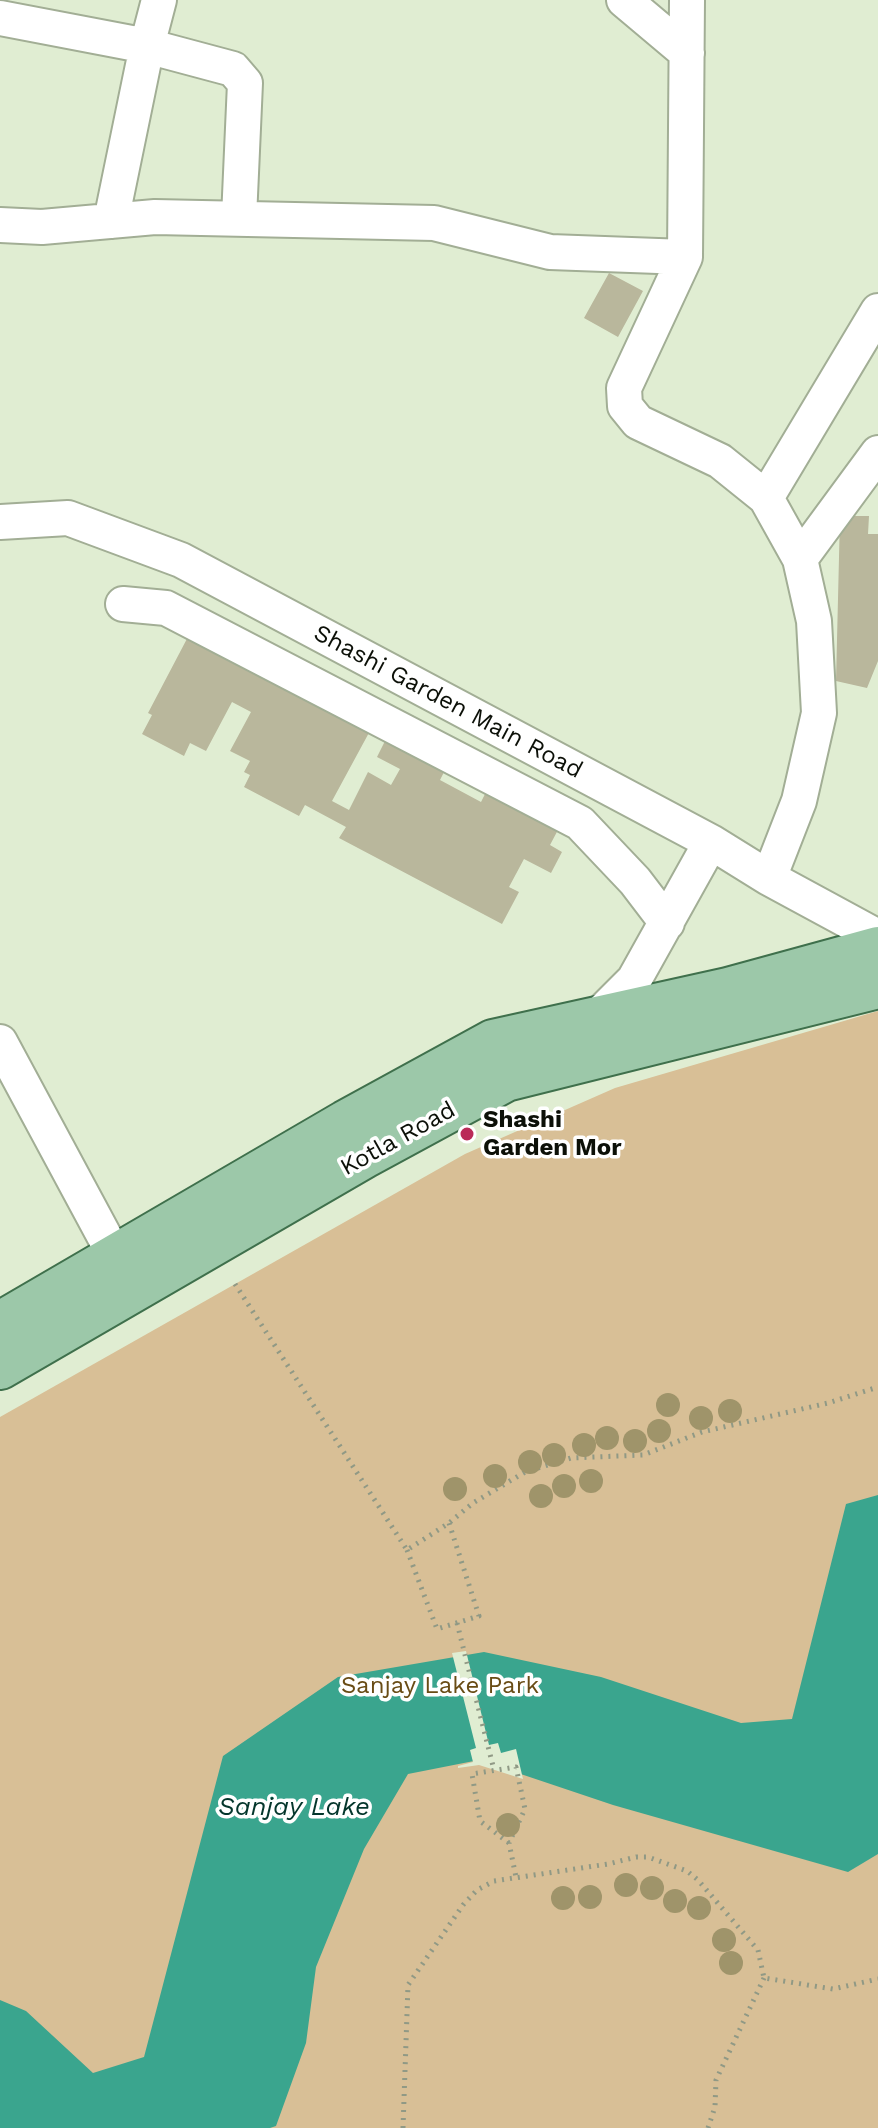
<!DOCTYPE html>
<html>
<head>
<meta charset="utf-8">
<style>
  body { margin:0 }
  canvas { display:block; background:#e0edd2 }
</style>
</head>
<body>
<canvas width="878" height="2128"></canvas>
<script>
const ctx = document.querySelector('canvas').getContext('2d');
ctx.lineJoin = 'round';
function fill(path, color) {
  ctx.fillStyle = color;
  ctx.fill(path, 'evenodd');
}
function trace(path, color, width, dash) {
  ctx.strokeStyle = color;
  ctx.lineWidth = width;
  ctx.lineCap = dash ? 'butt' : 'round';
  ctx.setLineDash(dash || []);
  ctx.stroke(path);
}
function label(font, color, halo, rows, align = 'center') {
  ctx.font = font + ' "Work Sans",sans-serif';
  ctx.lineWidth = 7;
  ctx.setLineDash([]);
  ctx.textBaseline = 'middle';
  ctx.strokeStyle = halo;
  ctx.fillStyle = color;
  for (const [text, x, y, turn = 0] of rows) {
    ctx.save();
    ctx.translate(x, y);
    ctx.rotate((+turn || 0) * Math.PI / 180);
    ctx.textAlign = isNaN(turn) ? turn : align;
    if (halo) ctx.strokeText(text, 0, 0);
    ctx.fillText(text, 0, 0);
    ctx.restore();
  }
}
fill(new Path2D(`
  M878,1011V2128H0V1417L465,1154L615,1088Z`), '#d8bf96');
fill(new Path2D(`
  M878,1495V1854L848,1872L613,1805L479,1760L408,1774L364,1849L316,1967L306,2043L276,2126L270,2128H0V2000L26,2011L93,2073L144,2057L223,1756L338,1677L484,1652L601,1677L741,1723L792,1719L846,1504Z`), '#3aa58e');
fill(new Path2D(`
  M466,1651L489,1745L498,1743L501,1753L516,1749L523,1779L479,1765L458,1768V1766L473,1762L470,1750L476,1748L452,1653Z`), '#e0edd2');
fill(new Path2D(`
  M609,273L643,291L618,337L584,318Z
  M840,516H869L868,534H878V661L867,688L836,681Z
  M190,633L371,729L332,801L349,810L368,772L391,785L400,769L377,757L387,737L446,768L440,780L481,802L487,790L559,828L550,845L562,852L551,873L524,859L509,887L519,892L502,924L339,838L346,827L305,805L299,816L244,787L250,775L244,772L250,761L230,751L251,712L232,702L206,751L190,743L184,756L142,734L152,715L148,713Z`), '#b9b79c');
const minor = new Path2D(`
  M624,0L687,53
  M0,18L147,46L233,69L245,83L239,218
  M111,221L147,46L159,0
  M0,225L42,227L155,217L434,223L550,252L685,257L687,0
  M685,257L624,388L625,406L638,422L720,461L766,498L800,559L814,621L819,713L799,801L769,878
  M766,498L878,311
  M0,522L68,518L181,560L711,842L769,878L878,937
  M800,559L878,453
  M123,604L166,608L580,823L635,881L667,923
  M596,1018L634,980L711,842
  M0,1042L115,1256`);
const major = new Path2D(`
  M0,1323L345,1122L493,1041L728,989L878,948
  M0,1368L364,1157L506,1080L878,987`);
trace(minor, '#a2ae95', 38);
trace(major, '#3f704c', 46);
trace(new Path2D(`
  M235,1284L407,1550L449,1523L473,1503L525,1472L571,1458L643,1455L702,1432L828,1403L878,1387
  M407,1550L437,1629L479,1616L449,1523
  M457,1623L494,1770
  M509,1843L480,1821L472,1774L516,1767L525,1809L509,1843L516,1877
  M403,2128L408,1985L463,1905L477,1890L494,1881L608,1864L636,1857H648L687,1871L698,1880L758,1950L764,1978L833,1989L878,1979
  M708,2128L715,2107L716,2080L764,1978`), '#909985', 5, [2, 6]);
trace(minor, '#fff', 34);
trace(major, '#9cc8a9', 42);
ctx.fillStyle = '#9f946a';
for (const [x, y] of [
  [668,1405],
  [730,1411],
  [701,1418],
  [659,1431],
  [607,1438],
  [635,1441],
  [584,1445],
  [554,1455],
  [530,1462],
  [495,1476],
  [591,1481],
  [564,1486],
  [455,1489],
  [541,1496],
  [508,1825],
  [626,1885],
  [652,1888],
  [590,1897],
  [563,1898],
  [675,1901],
  [699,1908],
  [724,1940],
  [731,1963]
]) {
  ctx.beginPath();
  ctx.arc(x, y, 12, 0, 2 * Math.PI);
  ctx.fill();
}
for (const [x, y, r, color] of [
  [467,1134,8,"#ba2a58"]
]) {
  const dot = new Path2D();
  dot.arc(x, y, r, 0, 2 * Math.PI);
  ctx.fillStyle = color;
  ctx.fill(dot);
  trace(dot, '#fff', 3);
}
label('24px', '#0c1008', '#fff', [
  ["Shashi Garden Main Road",448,702,28],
  ["Kotla Road",398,1139,-29]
]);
label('bold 24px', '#0c1008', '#fff', [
  ["Shashi",483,1120],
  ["Garden Mor",483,1148]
], 'left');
label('24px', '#694c15', '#fff', [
  ["Sanjay Lake Park",440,1686]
]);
label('italic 26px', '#04362c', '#fff', [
  ["Sanjay Lake",294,1807]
]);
</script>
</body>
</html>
